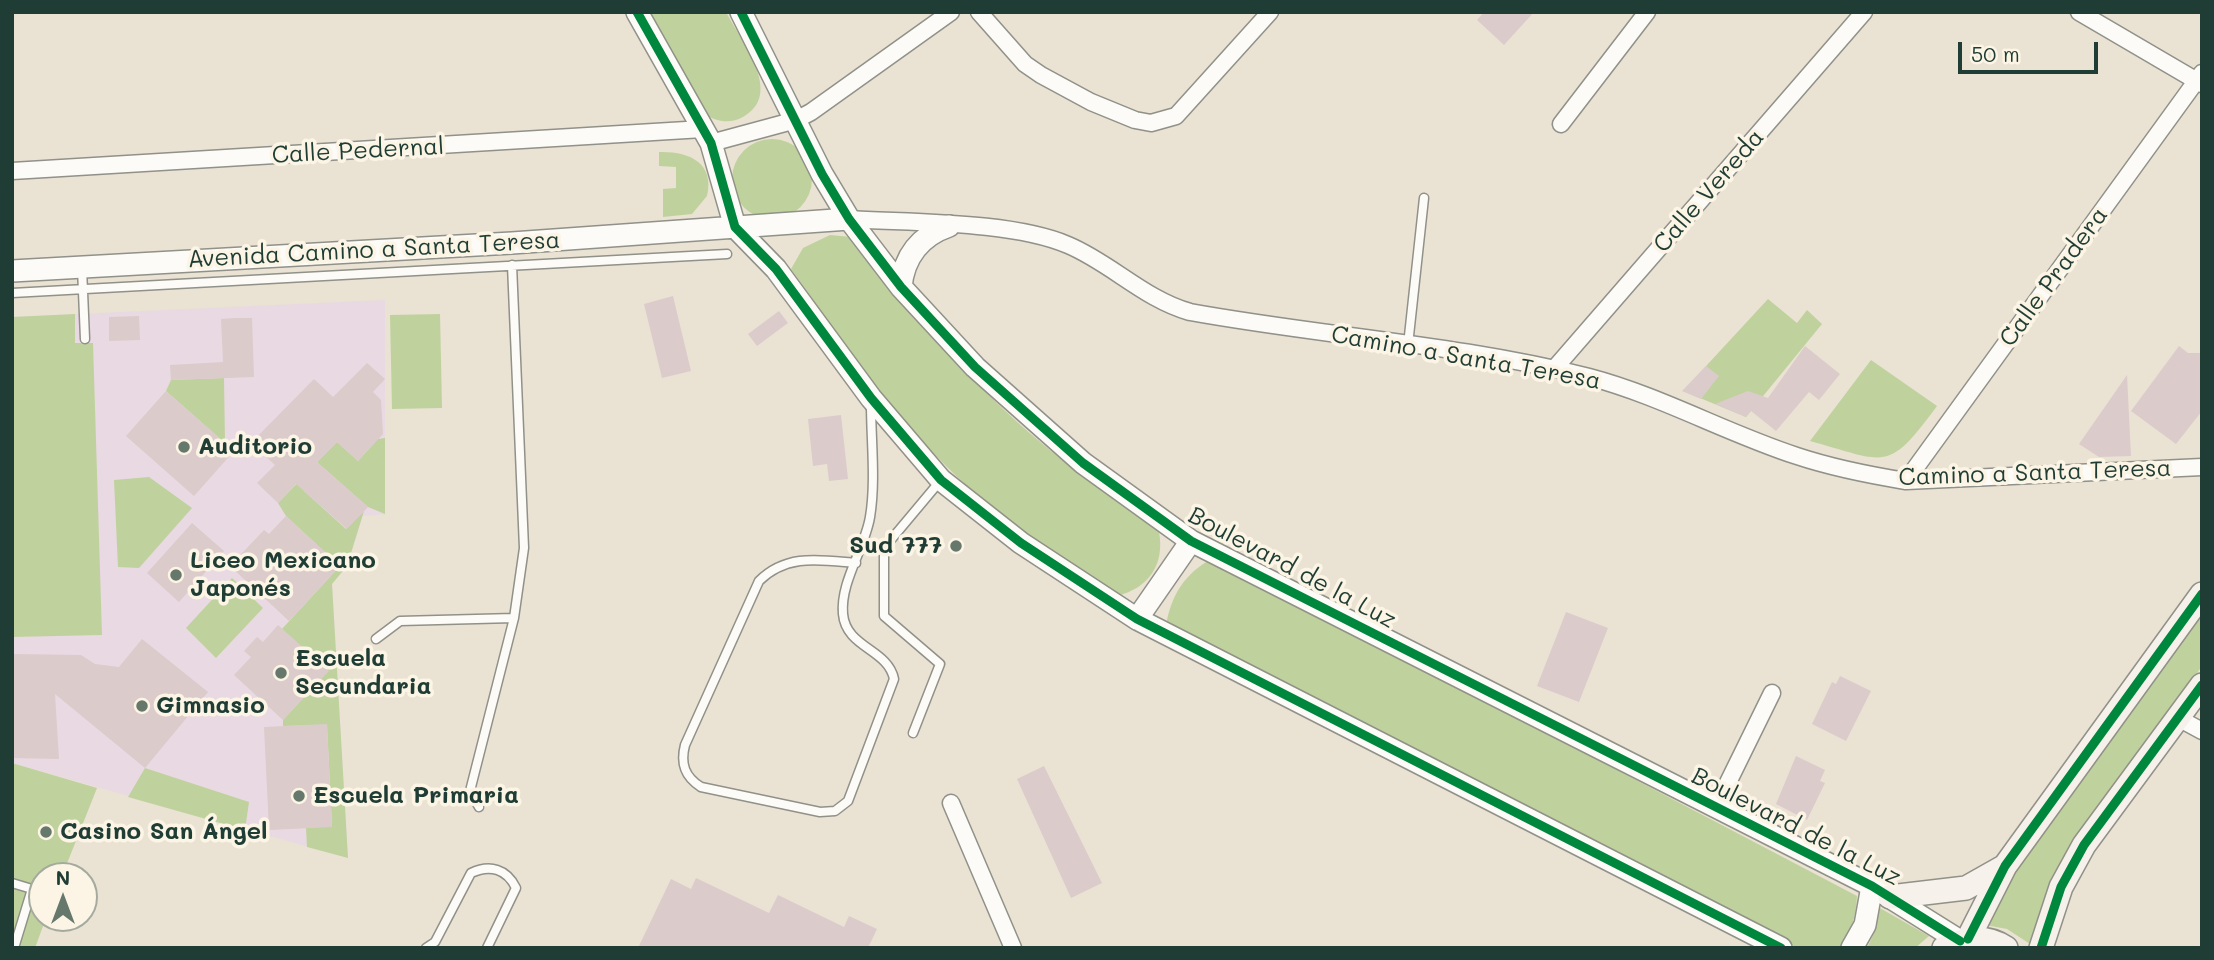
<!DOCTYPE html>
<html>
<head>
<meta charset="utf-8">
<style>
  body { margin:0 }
  #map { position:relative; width:2214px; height:960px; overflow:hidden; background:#eae2d3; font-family:Mali,sans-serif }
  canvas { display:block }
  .frame { position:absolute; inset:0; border:14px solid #1f3d34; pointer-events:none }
  .north { position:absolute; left:28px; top:862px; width:70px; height:70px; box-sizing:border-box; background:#fcf5e5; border:2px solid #a4ab9e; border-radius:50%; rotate:0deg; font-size:19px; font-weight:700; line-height:28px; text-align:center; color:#1f3d34 }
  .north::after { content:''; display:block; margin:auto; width:24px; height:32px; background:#66776c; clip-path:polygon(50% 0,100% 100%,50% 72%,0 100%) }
  .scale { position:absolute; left:1958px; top:42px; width:140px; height:32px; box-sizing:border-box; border:4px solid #1f3d34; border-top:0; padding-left:9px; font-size:21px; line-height:24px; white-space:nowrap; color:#1f3d34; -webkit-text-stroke:5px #fcf5e5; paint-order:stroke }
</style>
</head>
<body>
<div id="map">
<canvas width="2214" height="960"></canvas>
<div class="frame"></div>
<div class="north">N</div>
<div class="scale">50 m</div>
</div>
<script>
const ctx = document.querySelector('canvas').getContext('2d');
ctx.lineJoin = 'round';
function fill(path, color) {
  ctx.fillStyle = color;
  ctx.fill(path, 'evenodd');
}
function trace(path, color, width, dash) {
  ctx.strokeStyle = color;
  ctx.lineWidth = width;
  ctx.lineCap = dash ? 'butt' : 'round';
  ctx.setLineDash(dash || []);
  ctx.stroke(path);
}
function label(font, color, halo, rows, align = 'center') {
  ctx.font = font + ' Mali,sans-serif';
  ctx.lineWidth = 7;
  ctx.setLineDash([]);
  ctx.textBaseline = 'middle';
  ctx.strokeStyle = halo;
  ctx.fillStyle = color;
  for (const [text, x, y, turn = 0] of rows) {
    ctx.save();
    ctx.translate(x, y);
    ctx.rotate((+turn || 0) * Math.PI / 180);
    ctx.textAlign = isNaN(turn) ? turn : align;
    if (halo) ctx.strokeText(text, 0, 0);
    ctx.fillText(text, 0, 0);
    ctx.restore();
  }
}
fill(new Path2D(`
  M385,300V514L363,516L347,566L332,584L348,858L12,763V317Z`), '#e9d9e2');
fill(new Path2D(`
  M643,12H726C741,41 785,94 743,117C729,125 715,121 702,113Z
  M732 179a40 40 0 1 1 80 0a40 40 0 1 1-80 0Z
  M659,152C688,151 715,162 707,196L692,214L663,217V189L676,188V167L659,166Z
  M830,235L851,237C891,284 931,333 973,379C1028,437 1094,486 1159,532C1165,564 1149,588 1117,596C1057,557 998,518 947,467C887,408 840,337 791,269L803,248Z
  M1768,299L1797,323L1807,310L1822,324L1746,417L1683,391Z
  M75,314V343H93L102,635L12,637V317Z
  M440,314L442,408L392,409L390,315Z
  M1871,360L1937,406C1887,474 1887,462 1810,441Z
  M224,378L225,443L166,391L171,380Z
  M385,438V514L368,507L317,462L337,442L358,461L378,439Z
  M314,466L304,491L346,529L364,511L347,566L332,584L348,858L307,847L306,828L332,826L327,725L283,726V720L328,671L282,629L340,566L286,516L278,503Z
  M149,477L192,508L139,568L118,567L114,480Z
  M1213,558L1857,896C1856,915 1852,933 1839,948H1798L1166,626C1171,595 1185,573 1213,558Z
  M232,578L263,608L216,658L186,628Z
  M2202,614V666L2076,842L2046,897L2030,944L2007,929L1980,924L2007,880Z
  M12,763L97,788L62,876H42V918H46L35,948H12Z
  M145,768L249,802L245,830L128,797Z
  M1878,907L1929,936L1915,948H1867L1875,931Z`), '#bfd29d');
fill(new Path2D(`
  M1484,12H1534L1504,45L1477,20Z
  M673,296L691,371L662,378L644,304Z
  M779,311L788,323L757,346L748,334Z
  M139,316L140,340L109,341V317Z
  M236,318H252L254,377L171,380L170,365L223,362L221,319Z
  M1805,346L1840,374L1819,400L1809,392L1776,431L1751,411L1746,417L1715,404L1748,391L1768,398Z
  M2179,346L2188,353H2202V411L2176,444L2131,411Z
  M367,363L385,379L373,392L381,400L383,434L358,461L337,442L317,462L368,507L347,529L296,484L278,503L257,483L275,465L251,443L314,379L333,397Z
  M1706,366L1719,376L1701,399L1682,391Z
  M2127,375L2131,456L2099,457L2079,444Z
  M166,391L234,451L194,496L126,436Z
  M841,415L848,479L829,481L827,464L813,466L808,419Z
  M286,516L340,566L289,621L230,566L264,530L269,534Z
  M192,523L224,551L179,602L147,573Z
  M1566,612L1608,628L1579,702L1537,686Z
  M278,625L329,671L283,720L234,675L251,657L244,651L257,637L263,642Z
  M142,639L208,692L145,768L55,694L59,759L12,758V654L81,655L95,664L119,667Z
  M1840,676L1871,691L1846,741L1812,724L1832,682L1836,684Z
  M327,724L332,827L269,830L264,727Z
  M1796,756L1825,770L1820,781L1825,783L1807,820L1776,804Z
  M1044,766L1102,883L1071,898L1017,779Z
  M696,878L769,913L778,895L844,927L849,916L877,929L868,948H638L671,879L691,889Z`), '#dccbcb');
const service = new Path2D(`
  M82,268L85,339
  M12,293L727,254
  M1408,345L1424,198
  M856,563C821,560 787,553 759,581L685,745C680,764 685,777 701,787L820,812L835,811L848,801L894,679C888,649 846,648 843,614C840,582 865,548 870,517C876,481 871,440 871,404
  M376,639L400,621L514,618
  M913,733L940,664L884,616V548L941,480
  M479,807L470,791L514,618L524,548L512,265
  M12,883L32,889L14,948
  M426,948L435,942L471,873C490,864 507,869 516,888L487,948`);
const minor = new Path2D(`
  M979,12L1025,64L1041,75L1091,102L1135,120L1151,123L1176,116L1270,12
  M2079,12L2202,84
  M1561,124L1647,12
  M711,143L796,120L811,112L951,12
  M12,171L703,129
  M849,219C912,223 1012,221 1068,245C1111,263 1144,299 1190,312C1322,336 1458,344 1589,377C1661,396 1726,433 1797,456C1833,468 1869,475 1906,481L2202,467
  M1554,369L1864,12
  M1906,481L2202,73
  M2178,718L2202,731
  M951,803L1013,948
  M1716,807L1772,693`);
const tertiary = new Path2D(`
  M637,12L711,143L735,227L776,269L871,398L941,480L1021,543L1137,619L1781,948
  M741,12L822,174L849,219L901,287L975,367L1083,463L1191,541L1872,886L1960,941
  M12,271L512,243L849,219
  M901,287C904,256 920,236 949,226
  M1137,619L1191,541
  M1852,948L1865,925L1872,886`);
const secondary = new Path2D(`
  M1890,897L1966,888L2005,866
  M1968,939L2005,866L2202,594
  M1944,948C1965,938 1986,934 2006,948
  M2041,948L2061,887L2084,845L2202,685`);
trace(service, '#909188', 11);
trace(minor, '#909188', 19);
trace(tertiary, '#909188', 24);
trace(secondary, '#909188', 26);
trace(service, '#fcfbf8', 8);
trace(minor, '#fcfbf8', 16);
trace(tertiary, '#fcfbf8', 21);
trace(secondary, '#f6f1eb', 23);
trace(new Path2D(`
  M637,12L711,143L735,227L776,269L871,398L941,480L1021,543L1137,619L1781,948
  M741,12L822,174L849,219L901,287L975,367L1083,463L1191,541L1872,886L1960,941
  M1968,939L2005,866L2202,594
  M2041,948L2061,887L2084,845L2202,685`), '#00873e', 9);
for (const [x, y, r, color] of [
  [184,447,7,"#66776c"],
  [956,546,7,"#66776c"],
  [176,575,7,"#66776c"],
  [281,673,7,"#66776c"],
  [142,706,7,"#66776c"],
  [299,796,7,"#66776c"],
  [46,832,7,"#66776c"]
]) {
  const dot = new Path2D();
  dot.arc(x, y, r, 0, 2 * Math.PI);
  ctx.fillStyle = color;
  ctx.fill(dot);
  trace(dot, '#fcf5e5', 2.5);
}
label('24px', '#1f3d34', '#fcf5e5', [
  ["Calle Pedernal",358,151,-3],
  ["Calle Vereda",1709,191,-49],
  ["Avenida Camino a Santa Teresa",374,250,-3],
  ["Calle Pradera",2054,277,-54],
  ["Camino a Santa Teresa",1466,358,10],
  ["Camino a Santa Teresa",2035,473,-2],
  ["Boulevard de la Luz",1292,568,28],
  ["Boulevard de la Luz",1796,827,27]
]);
label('bold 24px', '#1f3d34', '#fcf5e5', [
  ["Auditorio",198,447],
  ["Sud 777",942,546,"right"],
  ["Liceo Mexicano",190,561],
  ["Japonés",190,589],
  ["Escuela",295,659],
  ["Secundaria",295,687],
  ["Gimnasio",156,706],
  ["Escuela Primaria",313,796],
  ["Casino San Ángel",60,832]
], 'left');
</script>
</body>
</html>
